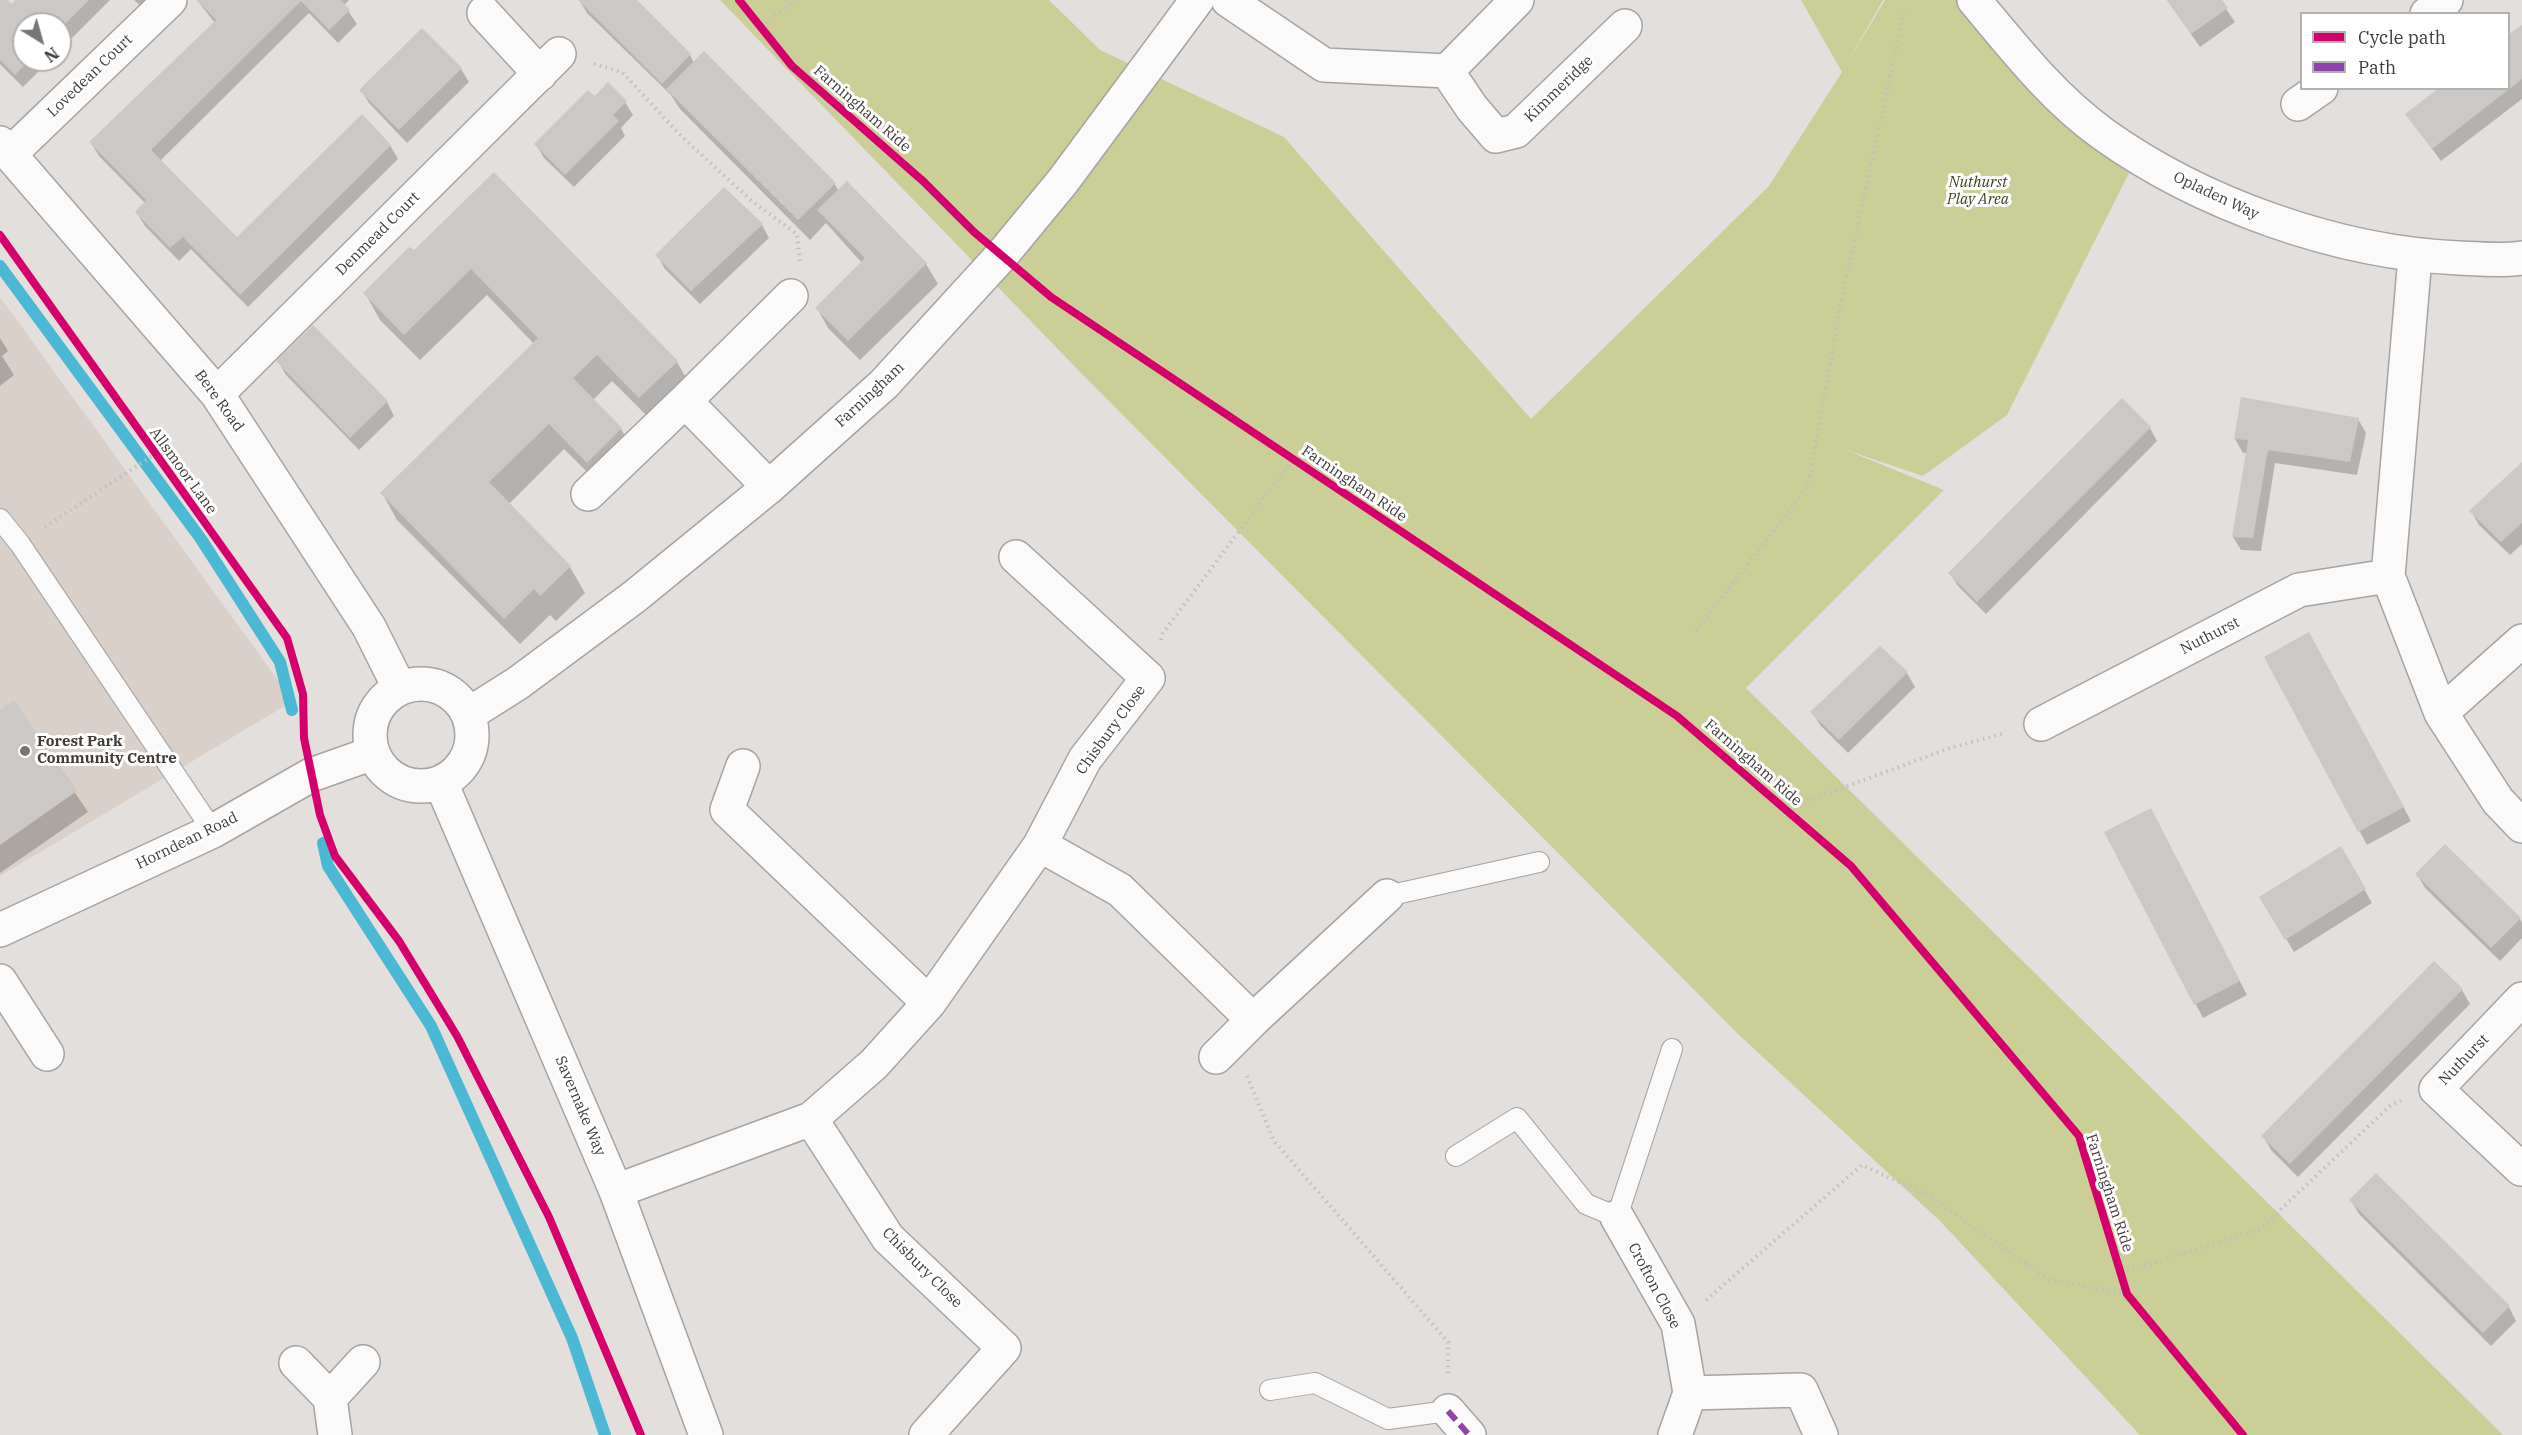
<!DOCTYPE html>
<html>
<head>
<meta charset="utf-8">
<style>
  body { margin:0 }
  #map { position:relative; width:2522px; height:1435px; overflow:hidden; background:#e2dfdc; font-family:"IBM Plex Serif",serif }
  canvas { display:block }
  .legend { position:absolute; left:2300px; top:12px; width:210px; height:78px; box-sizing:border-box; background:#fff; border:2px solid #b2b1b0; margin:0; padding:8px 10px; list-style:none; font-size:18px; color:#3f3c39 }
  .legend li { display:flex; align-items:center; gap:12px; height:30px }
  .legend b { width:30px; border:2px solid #b2b1b0 }
  .north { position:absolute; left:12px; top:12px; width:60px; height:60px; box-sizing:border-box; background:#fff; border:2px solid #b2b1b0; border-radius:50%; rotate:143deg; font-size:16px; font-weight:700; line-height:24px; text-align:center; color:#3f3c39 }
  .north::after { content:''; display:block; margin:auto; width:21px; height:27px; background:#787572; clip-path:polygon(50% 0,100% 100%,50% 72%,0 100%) }
</style>
</head>
<body>
<div id="map">
<canvas width="2522" height="1435"></canvas>
<ul class="legend">
<li><b style="height:8px;background:#d6006c"></b>Cycle path</li>
<li><b style="height:8px;background:#8e44ad"></b>Path</li>
</ul>
<div class="north">N</div>
</div>
<script>
const ctx = document.querySelector('canvas').getContext('2d');
ctx.lineJoin = 'round';
function fill(path, color) {
  ctx.fillStyle = color;
  ctx.fill(path, 'evenodd');
}
function trace(path, color, width, dash) {
  ctx.strokeStyle = color;
  ctx.lineWidth = width;
  ctx.lineCap = dash ? 'butt' : 'round';
  ctx.setLineDash(dash || []);
  ctx.stroke(path);
}
function label(font, color, halo, rows, align = 'center') {
  ctx.font = font + ' "IBM Plex Serif",serif';
  ctx.lineWidth = 6;
  ctx.setLineDash([]);
  ctx.textBaseline = 'middle';
  ctx.strokeStyle = halo;
  ctx.fillStyle = color;
  for (const [text, x, y, turn = 0] of rows) {
    ctx.save();
    ctx.translate(x, y);
    ctx.rotate((+turn || 0) * Math.PI / 180);
    ctx.textAlign = isNaN(turn) ? turn : align;
    if (halo) ctx.strokeText(text, 0, 0);
    ctx.fillText(text, 0, 0);
    ctx.restore();
  }
}
fill(new Path2D(`
  M0,297L293,701L0,876Z`), '#d9d0c9');
fill(new Path2D(`
  M720,0H1049L1100,50L1284,137L1531,419L1769,186L1842,72L1801,0H1883L1849,60L1885,0H1979L2138,155L2007,415L1923,476L1846,450L1944,490L1746,688L2503,1435H2140L1940,1221L1738,1034L1084,376Z`), '#cacf98');
fill(new Path2D(`
  M0,0H6L12,6L17,0H110L60,50V24H24V60H50L23,87L0,64Z
  M134,0H149L142,7Z
  M197,0H349L344,5L357,24L338,43L309,13L160,161L237,239L390,145L398,159L248,307L191,249L179,261L145,226L137,213L146,204L99,156L91,143L215,23Z
  M579,0H635L690,55L694,63L834,183L839,191L847,183L926,264L938,284L860,360L828,328L817,308L862,263L826,223L810,240L680,109L671,95L587,13Z
  M2167,0H2220L2235,22L2200,47Z
  M2522,27V99L2441,161L2407,115L2508,88Z
  M461,69L469,82L407,143L369,103L361,90Z
  M595,98L625,102L633,115L621,128L625,136L574,187L544,158L536,144Z
  M494,174L677,362L692,388L655,424L612,381L593,400L621,429L636,455L603,488L564,449L509,504L570,567L585,593L556,621L550,615L520,644L397,520L382,493L534,344L487,295L420,360L380,320L365,293L414,251Z
  M762,225L769,238L700,304L665,269L657,255Z
  M0,338L8,351L2,356L14,375L0,386Z
  M278,361L387,402L394,416L359,450L286,375Z
  M2242,399L2358,419L2366,433L2357,475L2275,463L2261,551L2241,550L2233,537L2248,453H2243L2235,439Z
  M2150,428L2157,441L1986,614L1958,586L1950,573Z
  M2522,464V544L2510,555L2479,525L2471,511Z
  M1880,648L1907,673L1915,687L1848,753L1820,725L1812,712Z
  M2317,648L2411,821L2367,845L2266,657Z
  M14,703L88,812L0,873V712Z
  M2158,823L2247,995L2203,1018L2106,833Z
  M2341,848L2372,903L2294,952L2261,897Z
  M2417,874L2520,919L2522,923V938L2500,961L2425,888Z
  M2434,963L2462,990L2470,1004L2298,1177L2271,1150L2263,1136Z
  M2351,1200L2509,1307L2516,1321L2491,1346L2359,1214Z`), '#0003');
trace(new Path2D(`
  M0,266L201,539L280,662L292,710
  M323,843L328,866L431,1026L572,1338L605,1435`), '#4cb9d4', 12);
fill(new Path2D(`
  M0,0H8L12,4L15,0H89L60,29V24H24V60H29L15,75L0,60Z
  M197,0H341L350,10L329,30L301,1L151,150L237,237L362,114L391,145L240,295L183,237L170,248L135,212L146,200L89,142L216,20Z
  M578,0H637L691,54L662,84Z
  M2167,0H2222L2228,8L2191,34Z
  M2522,25V79L2432,149L2405,114L2439,88H2508V35Z
  M422,28L462,68L399,130L359,90Z
  M704,51L836,183L798,220L666,89Z
  M608,82L627,101L613,115L619,121L565,175L534,144L588,90L595,96Z
  M494,172L678,361L639,398L597,355L573,378L622,428L587,463L549,424L489,482L571,566L540,596L534,589L504,619L380,493L538,338L471,269L404,335L363,293L409,247L414,250Z
  M847,181L927,263L848,341L815,308L865,258L817,210Z
  M724,187L763,224L691,291L655,255Z
  M313,325L388,401L350,438L276,361Z
  M2241,397L2359,418L2350,462L2268,450L2253,538L2232,537L2248,440L2234,439Z
  M2122,398L2151,427L1977,602L1948,573Z
  M2522,462V523L2501,542L2469,511Z
  M2309,632L2404,807L2358,832L2264,657Z
  M1880,646L1908,672L1839,740L1810,712Z
  M14,700L77,791L0,845V710Z
  M2151,808L2240,981L2194,1005L2104,832Z
  M2445,844L2521,918L2491,948L2415,874Z
  M2341,846L2366,889L2285,940L2259,897Z
  M2434,961L2463,989L2290,1164L2261,1136Z
  M2376,1173L2510,1306L2483,1333L2349,1200Z`), '#cbc8c5');
const lane = new Path2D(`
  M0,519L20,544L213,831
  M1387,896L1539,862
  M1456,1156L1517,1118L1586,1204L1617,1217L1672,1049
  M1270,1390L1315,1383L1388,1419L1448,1411`);
const street = new Path2D(`
  M1228,0L1324,65L1447,71L1517,0
  M1974,0C2014,48 2052,97 2103,134C2201,204 2338,253 2459,258C2480,259 2501,261 2522,258
  M484,13L540,74
  M2427,14L2446,0
  M1447,71L1472,108L1496,136L1516,131L1625,26
  M2298,104L2321,88
  M0,143L217,394L369,627L399,687
  M11,153L170,0
  M2415,257L2388,576L2441,713L2498,801L2522,826
  M217,394L559,54
  M685,401L791,296
  M588,494L685,401L769,487
  M2441,713L2522,641
  M2041,724L2299,590L2388,576
  M743,766L727,810L929,1003
  M1040,845L1120,890L1253,1020L1387,896
  M0,930L213,831L311,775L373,753
  M0,981L47,1054
  M1216,1057L1253,1020
  M811,1119L888,1238L1004,1348L926,1435
  M2521,1169L2436,1089L2522,999
  M616,1191L811,1119L874,1064L929,1003L1040,845L1085,759L1148,678L1016,557
  M1617,1217L1678,1324L1690,1393L1675,1435
  M296,1363L330,1398L335,1435
  M1690,1393L1801,1390L1821,1435
  M330,1398L363,1362
  M1448,1411L1469,1435`);
const secondary = new Path2D(`
  M370 735a51 51 0 1 1 102 0a51 51 0 1 1-102 0Z
  M469,714L518,683L634,597L769,487L884,384L1002,255L1063,181L1197,0
  M441,783L616,1191L706,1435`);
trace(lane, '#a6a3a1', 22);
trace(street, '#a6a3a1', 36);
trace(secondary, '#a6a3a1', 36);
trace(new Path2D(`
  M761,27L795,0
  M594,64L622,72L681,136L753,202L797,234L800,261
  M45,527L155,454
  M1696,631L1808,486L1842,298L1905,7
  M1161,640L1163,633L1293,459
  M1785,809L1953,747L2006,733
  M1247,1076L1274,1141L1448,1342V1374
  M2121,1273L2260,1229L2392,1104L2401,1101
  M1706,1300L1862,1165L1929,1196L2049,1279L2127,1294`), '#c1bfbd', 4, [1.5, 4.5]);
trace(lane, '#fbfafa', 20);
trace(street, '#fbfafa', 33);
trace(secondary, '#fbfafa', 33);
trace(new Path2D(`
  M1448,1411L1469,1435`), '#8e44ad', 6, [12, 6]);
trace(new Path2D(`
  M739,0L792,66L924,182L974,232L1051,297L1677,716L1851,866L2079,1136L2127,1294L2243,1435
  M0,235L287,638L303,694L304,738L320,815L335,856L399,941L457,1036L549,1217L641,1435`), '#d6006c', 8);
for (const [x, y, r, color] of [
  [25,751,6,"#787572"]
]) {
  const dot = new Path2D();
  dot.arc(x, y, r, 0, 2 * Math.PI);
  ctx.fillStyle = color;
  ctx.fill(dot);
  trace(dot, '#fff', 2);
}
label('15px', '#3f3c39', '#fff', [
  ["Lovedean Court",90,76,-44],
  ["Kimmeridge",1559,89,-44],
  ["Farningham Ride",862,109,41],
  ["Opladen Way",2216,196,25],
  ["Denmead Court",378,234,-45],
  ["Farningham",870,395,-43],
  ["Bere Road",219,401,54],
  ["Allsmoor Lane",183,471,54],
  ["Farningham Ride",1354,484,34],
  ["Nuthurst",2210,636,-27],
  ["Chisbury Close",1111,730,-54],
  ["Farningham Ride",1753,763,41],
  ["Horndean Road",187,841,-26],
  ["Nuthurst",2464,1060,-46],
  ["Savernake Way",580,1106,67],
  ["Farningham Ride",2109,1193,72],
  ["Chisbury Close",922,1268,45],
  ["Crofton Close",1654,1286,62]
]);
label('italic 15px', '#3c4118', '#fff', [
  ["Nuthurst",1978,183],
  ["Play Area",1978,200]
]);
label('bold 15px', '#3f3c39', '#fff', [
  ["Forest Park",37,742],
  ["Community Centre",37,759]
], 'left');
</script>
</body>
</html>
